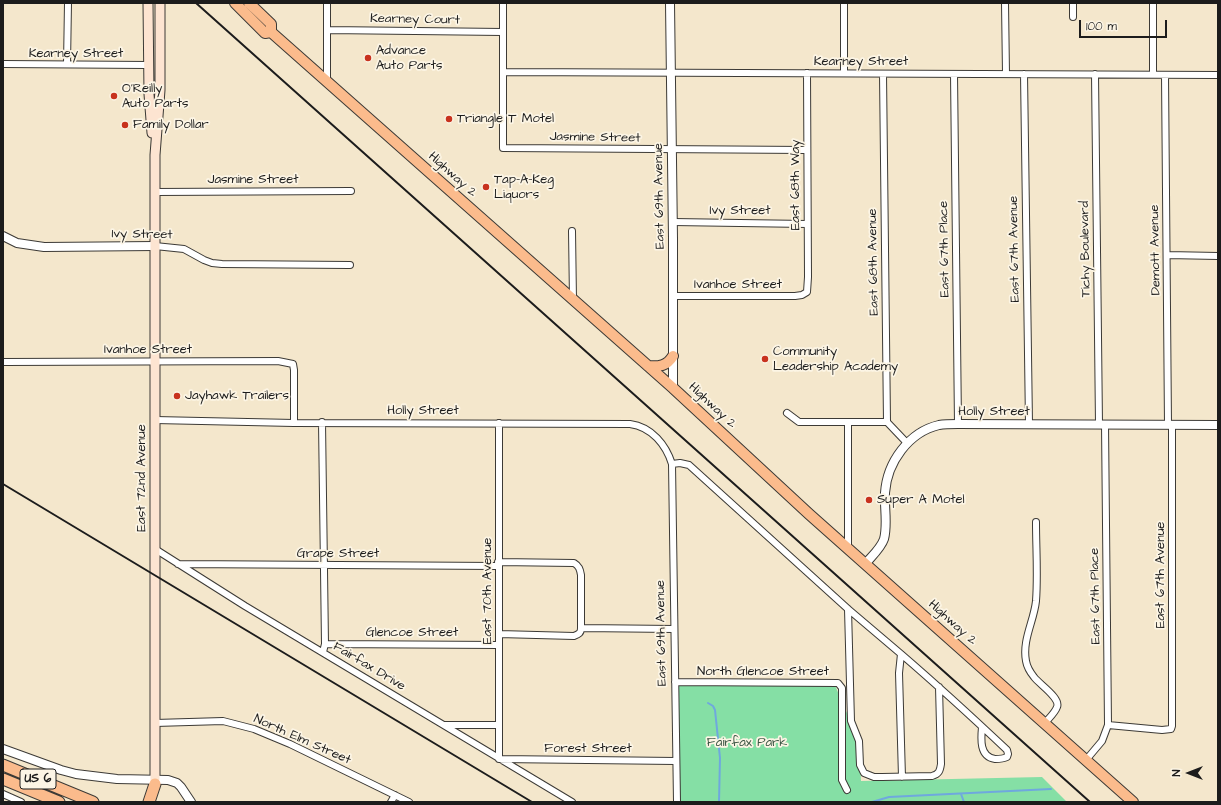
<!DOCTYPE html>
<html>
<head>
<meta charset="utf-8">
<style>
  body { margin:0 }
  #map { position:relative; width:1221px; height:805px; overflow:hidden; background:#f4e7cc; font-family:"Architects Daughter",sans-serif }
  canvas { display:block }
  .frame { position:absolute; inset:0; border:4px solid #1c1c1c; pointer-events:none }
  .north { position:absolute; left:1169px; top:753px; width:40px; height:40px; -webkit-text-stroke:3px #fcf5e5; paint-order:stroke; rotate:270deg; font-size:11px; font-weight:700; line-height:16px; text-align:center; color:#1c1c1c }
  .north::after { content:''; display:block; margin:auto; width:14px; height:18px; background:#1c1c1c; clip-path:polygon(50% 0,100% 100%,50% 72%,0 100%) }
  .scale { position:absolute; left:1079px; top:20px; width:88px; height:18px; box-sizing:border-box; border:2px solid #1c1c1c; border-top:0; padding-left:5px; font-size:12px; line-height:14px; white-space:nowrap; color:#1c1c1c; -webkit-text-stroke:3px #fcf5e5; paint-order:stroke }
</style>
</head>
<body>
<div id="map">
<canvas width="1221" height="805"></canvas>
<div class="frame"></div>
<div class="north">N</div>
<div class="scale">100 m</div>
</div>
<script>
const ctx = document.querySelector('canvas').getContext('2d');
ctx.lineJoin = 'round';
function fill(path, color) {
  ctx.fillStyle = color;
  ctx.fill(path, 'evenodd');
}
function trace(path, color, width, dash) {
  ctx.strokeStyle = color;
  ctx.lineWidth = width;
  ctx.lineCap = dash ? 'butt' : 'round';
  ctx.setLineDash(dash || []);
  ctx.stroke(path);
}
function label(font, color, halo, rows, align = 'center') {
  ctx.font = font + ' "Architects Daughter",sans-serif';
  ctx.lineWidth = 3.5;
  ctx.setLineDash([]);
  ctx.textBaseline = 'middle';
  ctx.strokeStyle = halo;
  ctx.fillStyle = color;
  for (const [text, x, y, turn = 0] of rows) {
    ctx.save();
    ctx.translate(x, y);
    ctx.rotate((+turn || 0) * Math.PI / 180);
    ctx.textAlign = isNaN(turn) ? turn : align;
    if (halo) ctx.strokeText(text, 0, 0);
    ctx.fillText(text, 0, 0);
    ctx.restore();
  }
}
fill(new Path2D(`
  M675,682L834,683L859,741L861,781L1042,777L1067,802H677Z`), '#85dfa5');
trace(new Path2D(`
  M708,703L713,706L715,710L720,758L719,802
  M961,794L964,802
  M872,802L889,797L1051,789`), '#6fa8de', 2);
const minor = new Path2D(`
  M503,3V148L807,150
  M844,3V73
  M1005,3L1006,74
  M1073,3V17
  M327,30L503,32
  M3,64L148,65
  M67,64L68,3
  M503,72L1218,75
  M883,74L887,422L907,443
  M954,74L958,424
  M1024,74L1029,424
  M1095,74L1099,424
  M1153,74V3
  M1165,75L1168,425
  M327,81V3
  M155,192L351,191
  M673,222L807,224
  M572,231L573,300
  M155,246L184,249L204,260L212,263L222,264L350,265
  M1167,255L1218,256
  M673,296H795L802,295L807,292L808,277L807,73
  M3,362L278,361L293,364L294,370V423
  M787,413L799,422H887
  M155,420L294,423L630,424C652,427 666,445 672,464L677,802
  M322,422L325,644L323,652
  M848,422V547
  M499,423V759L676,761
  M672,464L680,463L689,465L848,609L901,654L899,673L902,777
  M1036,522C1036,548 1038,575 1036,601C1034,621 1022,640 1026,661C1027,667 1030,672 1034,677C1039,684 1061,698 1057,707C1055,713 1048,719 1044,724
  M155,549L245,606L572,802
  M498,562L574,563C579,566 580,569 581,575V628C581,633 579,634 574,636L499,634
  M178,564L498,566
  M848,609L851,721L859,741L860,765L864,773L874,777H882L932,776C939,774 940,771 941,764L939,687
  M581,628L674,629
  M325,644L499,645
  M901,654C937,685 972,717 1007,750L1008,754L1007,757C1003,759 999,759 995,759C979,757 981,738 982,727
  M675,682L838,683L842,688V780L847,790
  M155,723L223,721L254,729L290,744L409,802
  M445,725H499
  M1108,725L1162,730L1171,729L1172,726V425
  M1086,760L1102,741L1108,725L1105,424
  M3,794L21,802
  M391,802L395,795`);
const tertiary = new Path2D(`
  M670,3L673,239V388
  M3,236L17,243L44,247L155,246
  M866,563C872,556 881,548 884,539C888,524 884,507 885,493C887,462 909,432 939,425C945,424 952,424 958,424L1218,425
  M3,749L61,770L76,774L117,779L168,780L177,783L181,787L191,802`);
const secondary = new Path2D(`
  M148,3L149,94L152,133
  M155,779V155L160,90V3`);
const primary = new Path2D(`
  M235,3L265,33L271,32L673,388L809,514L1133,802
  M249,3L271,24V32
  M648,366C659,367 667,366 673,356`);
const trunk = new Path2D(`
  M3,765L93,802
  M3,779L59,802
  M149,802L155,784`);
trace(minor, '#3c3a36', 8);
trace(tertiary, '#3c3a36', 10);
trace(secondary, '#3c3a36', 11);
trace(primary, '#3c3a36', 12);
trace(trunk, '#3c3a36', 13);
trace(minor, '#fff', 6);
trace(tertiary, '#fff', 8);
trace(secondary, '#fde4d1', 9);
trace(primary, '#fbbb8c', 10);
trace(trunk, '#fbbb8c', 11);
trace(new Path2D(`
  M196,3L1090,802
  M3,484L532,802`), '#1c1c1c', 2);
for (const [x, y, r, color] of [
  [368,58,4,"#c8321e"],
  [114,96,4,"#c8321e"],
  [449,119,4,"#c8321e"],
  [125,125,4,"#c8321e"],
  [486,187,4,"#c8321e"],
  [765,359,4,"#c8321e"],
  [177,396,4,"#c8321e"],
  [869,500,4,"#c8321e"]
]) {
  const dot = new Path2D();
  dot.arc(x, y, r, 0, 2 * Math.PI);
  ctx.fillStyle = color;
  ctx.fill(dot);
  trace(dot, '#fcf5e5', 1.5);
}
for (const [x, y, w] of [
  [38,779,36]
]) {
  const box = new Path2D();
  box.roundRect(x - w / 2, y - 10, w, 20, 3);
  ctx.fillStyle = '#fcf5e5';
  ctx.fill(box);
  trace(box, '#1c1c1c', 1);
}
label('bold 12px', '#1c1c1c', null, [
  ["US 6",38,779]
]);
label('13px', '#1c1c1c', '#fcf5e5', [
  ["Kearney Court",415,20,1],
  ["Kearney Street",76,54],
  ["Kearney Street",861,62],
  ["Jasmine Street",595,138,1],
  ["Highway 2",452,175,42],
  ["Jasmine Street",253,180],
  ["East 68th Way",796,185,-90],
  ["East 69th Avenue",660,196,-91],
  ["Ivy Street",740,211],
  ["Ivy Street",142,235,1],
  ["East 67th Place",945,249,-91],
  ["East 67th Avenue",1015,249,-91],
  ["Tichy Boulevard",1086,249,-91],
  ["Demott Avenue",1156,250,-91],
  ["East 68th Avenue",874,262,-91],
  ["Ivanhoe Street",738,285],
  ["Ivanhoe Street",148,350],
  ["Highway 2",712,406,43],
  ["Holly Street",423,411],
  ["Holly Street",994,412],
  ["East 72nd Avenue",142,478,-90],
  ["Grape Street",338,554],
  ["East 67th Avenue",1161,575,-90],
  ["East 70th Avenue",488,591,-90],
  ["East 67th Place",1096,596,-91],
  ["Highway 2",952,623,42],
  ["Glencoe Street",412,633],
  ["East 69th Avenue",662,633,-91],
  ["Fairfax Drive",369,667,31],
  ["North Glencoe Street",763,672],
  ["North Elm Street",302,740,24],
  ["Forest Street",588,749]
]);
label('13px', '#1c1c1c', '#fcf5e5', [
  ["Advance",376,51],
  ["Auto Parts",376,66],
  ["O'Reilly",122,89],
  ["Auto Parts",122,104],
  ["Triangle T Motel",457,119],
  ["Family Dollar",133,125],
  ["Tap-A-Keg",494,180],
  ["Liquors",494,195],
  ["Community",773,352],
  ["Leadership Academy",773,367],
  ["Jayhawk Trailers",185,396],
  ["Super A Motel",877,500]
], 'left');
label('13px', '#3c5645', '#fcf5e5', [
  ["Fairfax Park",747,743]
]);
</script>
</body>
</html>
